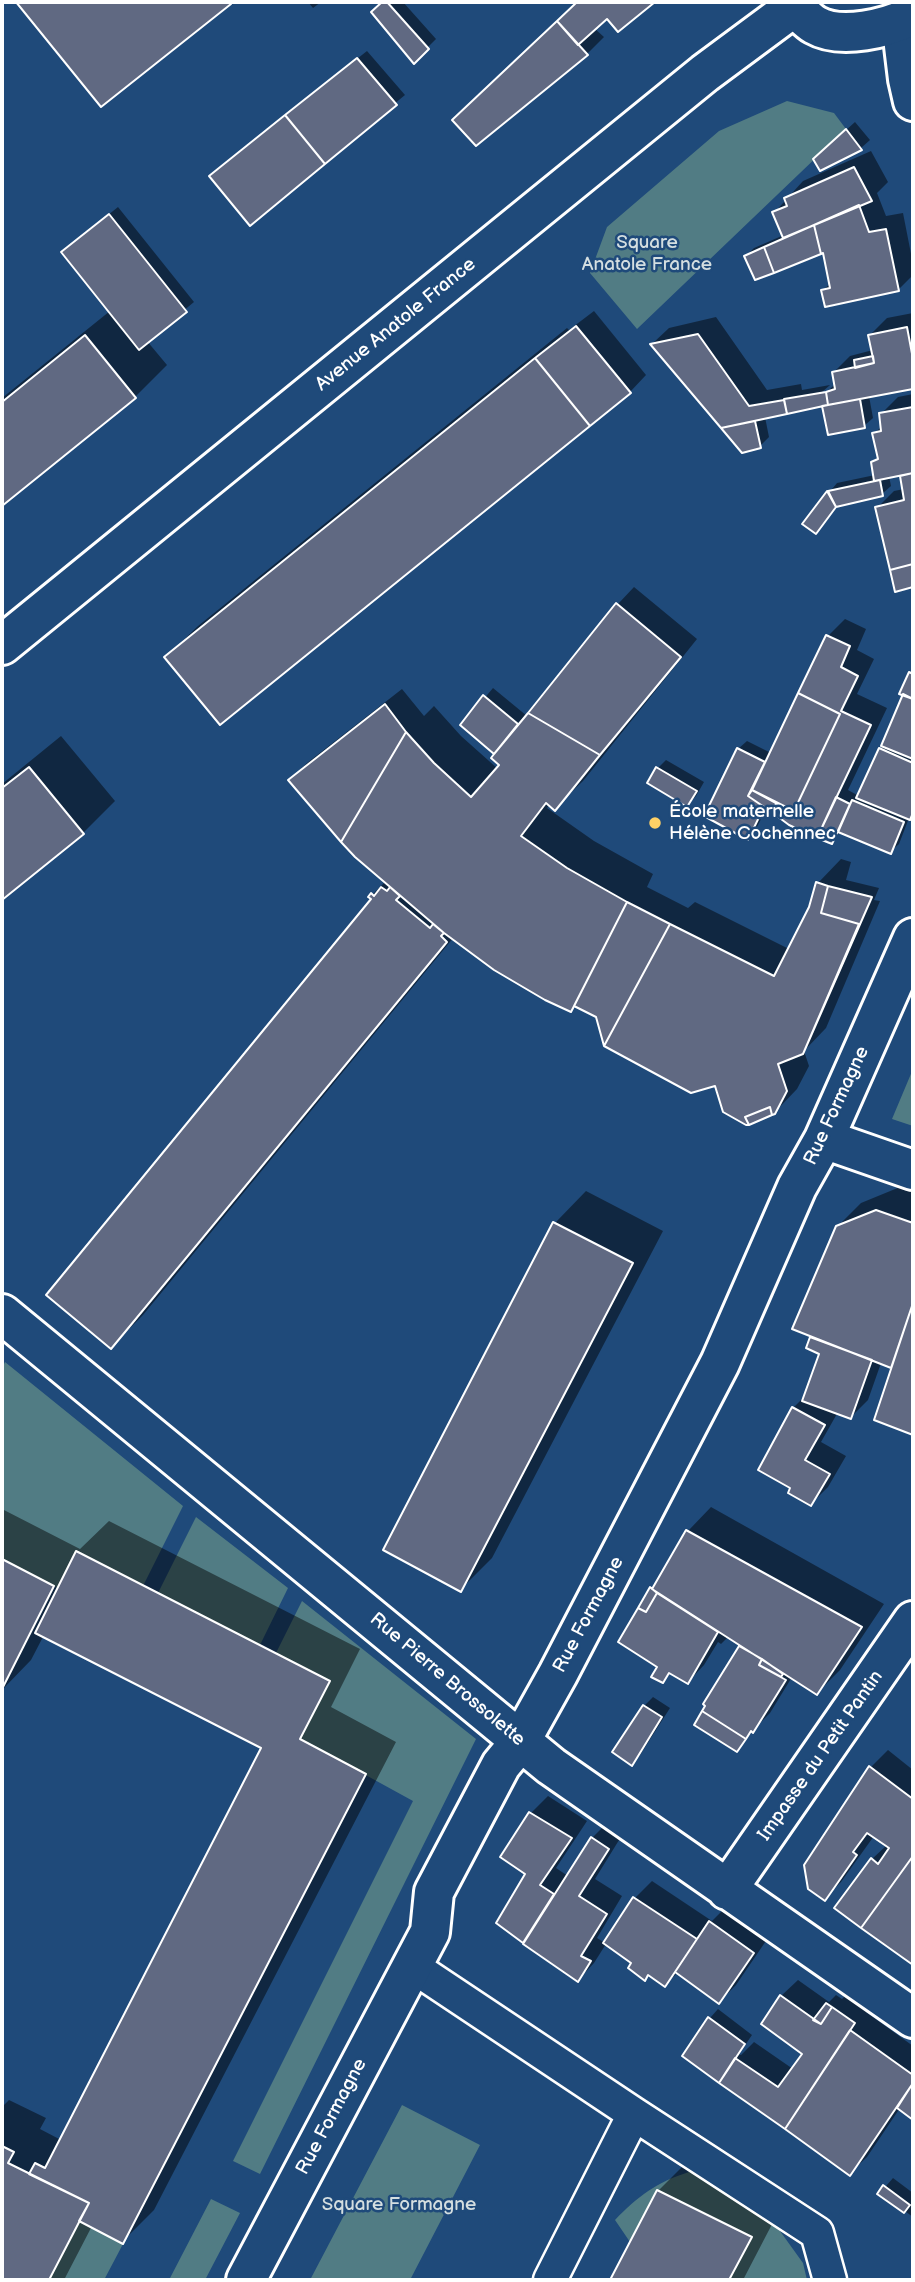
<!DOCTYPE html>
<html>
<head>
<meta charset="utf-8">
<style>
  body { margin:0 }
  #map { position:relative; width:915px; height:2282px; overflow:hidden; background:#1f4a7a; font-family:"Balsamiq Sans",sans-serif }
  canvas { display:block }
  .frame { position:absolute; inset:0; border:4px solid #fff; pointer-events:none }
</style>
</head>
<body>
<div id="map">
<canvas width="915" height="2282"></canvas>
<div class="frame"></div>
</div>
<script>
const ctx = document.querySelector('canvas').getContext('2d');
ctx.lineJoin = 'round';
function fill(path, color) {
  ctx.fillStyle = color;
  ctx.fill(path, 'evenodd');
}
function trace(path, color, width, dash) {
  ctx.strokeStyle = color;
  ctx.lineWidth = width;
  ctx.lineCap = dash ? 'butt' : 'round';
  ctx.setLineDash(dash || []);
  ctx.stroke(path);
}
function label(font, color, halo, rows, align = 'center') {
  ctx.font = font + ' "Balsamiq Sans",sans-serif';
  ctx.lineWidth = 5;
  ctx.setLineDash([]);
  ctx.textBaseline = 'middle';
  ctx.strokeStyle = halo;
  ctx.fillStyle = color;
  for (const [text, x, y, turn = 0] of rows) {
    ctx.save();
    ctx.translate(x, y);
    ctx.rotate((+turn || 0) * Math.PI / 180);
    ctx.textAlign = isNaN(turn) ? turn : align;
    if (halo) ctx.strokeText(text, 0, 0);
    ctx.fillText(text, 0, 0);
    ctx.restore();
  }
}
fill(new Path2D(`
  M787,101L834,113L846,129L637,329L590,273L607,227L719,131Z
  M913,1069V1126L892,1119Z
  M5,1362L183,1506L143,1586L76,1552L58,1588L2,1559V1368Z
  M196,1517L288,1588L260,1645L158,1593Z
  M302,1601L476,1739L260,2174L233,2161L413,1801L300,1739L329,1681L276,1653Z
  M402,2105L480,2145L410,2280H310Z
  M689,2172L722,2182L772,2220L803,2263L807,2280H729L751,2237L657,2190L630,2242L615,2220C638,2196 657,2182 689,2172Z
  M211,2199L240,2213L205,2280H169Z
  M79,2221L123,2244L104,2280H49Z`), '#517c84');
fill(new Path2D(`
  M18,2H230L102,104Z
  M308,2H321L313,8Z
  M384,2H403L436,39L414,61L373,12Z
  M579,2H653L618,30L607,16L594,28L604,37L587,54L477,143L471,104Z
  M367,51L405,95L250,223L220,167Z
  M855,122L870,140L861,148L821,169L824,150Z
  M871,151L888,182L877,193L886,216L903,213L913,264V275L898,290H823L831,283L825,251L746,256L754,248L784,235L774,213L803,181Z
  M118,207L194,302L147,341L167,365L135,397L2,504V398L110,311L72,244Z
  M594,311L646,375L630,392L166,657L198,626L567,328L569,330Z
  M913,313V387L869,396L873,418L864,426L824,404L765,417L769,437L760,446L723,428L727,424L652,344L669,328L716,317L767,390L801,384L802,390L830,385L821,393H826L835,384L833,373L850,356L873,350L870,335L887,318Z
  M913,394V585L896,589L877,508L894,491L904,489L901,474L889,476L891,486L882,494L838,504L816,532L804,523L837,483L875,475L873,463L879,456L874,434L882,426L881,414L898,397Z
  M634,587L697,639L583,781L555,808L550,804L547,808L594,841L653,874L647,887L688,908L695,902L789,949L810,908L818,883L841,859L851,862L846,880L879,888L874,900L880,901L826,1028L804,1051L809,1066L797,1089L774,1113L716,1084L598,1016L576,1005L571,1010L454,937L143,1315L111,1347L373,899L370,897L386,881L290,780L307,763L402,689L424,716L434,706L461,736L498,769L501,765L496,753L462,725L493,688L527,716L618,604Z
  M845,619L866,629L857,650L874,659L857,694L887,708L848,790L859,796L906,693L902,692L913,668V814L909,818L899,844L890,852L841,831L832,842L767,807L756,829L747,838L738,749L747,741L771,753L828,636Z
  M61,736L115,801L83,833L2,898V784Z
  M666,760L704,782L696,796L687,805L658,768Z
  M900,1187L913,1192V1433L876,1419L893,1367L881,1363L868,1400L851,1417L838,1412L821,1442L846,1456L828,1487L811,1504L793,1408L807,1394L822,1353L811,1338L837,1227L861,1203Z
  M586,1191L663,1231L492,1558L460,1590L555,1223Z
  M711,1507L884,1604L840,1670L817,1693L792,1677L770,1713L753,1730L737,1750L707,1706L742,1645L729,1636L721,1644L718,1642L704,1665L688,1682L671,1673L663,1681L660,1666L621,1641L688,1531Z
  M2,1509L80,1549L109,1521L360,1649L331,1707L396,1742L154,2210L122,2242L92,2226L64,2280H2V2107L9,2100L46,2118L40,2129L61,2140L263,1747L44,1635L31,1660L2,1690Z
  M653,1697L670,1708L640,1755L631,1764L644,1706Z
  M888,1750L913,1770V1962L836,1907L872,1859L887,1845L874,1836L841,1882L824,1899L806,1865L871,1767Z
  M548,1796L587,1821L556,1868L568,1876L592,1838L609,1821L624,1832L595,1879L622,1896L597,1938L605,1943L635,1898L652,1881L712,1921L728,1905L770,1935L736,1985L719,2002L678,1972L665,1985L649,1974L645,1979L633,1963L606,1944L594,1963L578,1980L499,1923L527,1873L502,1856L531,1813Z
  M798,1980L829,2002L836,1995L842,1999L850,1991L871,2005L866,2012L913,2046V2117L900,2108L867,2157L850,2173L684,2056L710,2018L718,2009L752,2035L739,2054L741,2055L754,2042L793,2069L804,2054L781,1996Z
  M690,2159L782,2205L743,2280H612L658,2191Z
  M893,2178L913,2193V2217L880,2193Z`), '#0007');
const building = new Path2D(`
  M16,2H229L231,4L101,107Z
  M382,2H387L429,49L414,64L371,12Z
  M577,2H655L618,32L607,19L578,45L557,21Z
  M557,21L588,55L476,146L452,120Z
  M357,58L397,105L325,164L285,115Z
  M285,115L325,164L250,226L209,176Z
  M846,129L862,150L820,171L813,159Z
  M854,167L872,201L783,238L772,212L787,206L784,198Z
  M859,205L869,232L886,229L899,291L825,307L821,290L830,288L823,253L821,254L814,225Z
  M109,214L187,312L139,350L61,252Z
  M814,225L821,254L774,273L764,247Z
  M764,247L774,273L755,280L744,256Z
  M576,326L631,393L590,426L535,358Z
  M907,327L913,359V389L828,405L826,392L835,389L832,372L874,363L868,335Z
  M698,334L749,406L784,400L787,414L721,428L650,344Z
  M85,335L136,398L2,506V402Z
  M873,356L874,363L855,368L854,360Z
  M535,358L590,426L220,725L164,657Z
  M826,392L828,405L787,414L784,399Z
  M860,399L865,428L828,435L822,406Z
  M913,407V473L874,481L871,462L878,459L872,433L881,431L879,413Z
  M755,421L761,448L742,453L721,428Z
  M913,473V564L890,570L875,507L904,500L900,476Z
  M880,480L883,496L836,507L828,491Z
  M827,491L836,507L816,534L802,524Z
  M913,564V587L895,592L890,570Z
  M616,603L681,657L600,755L528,713Z
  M826,635L850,646L841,667L858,676L841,711L871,725L817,838L789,825L773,813L776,803L794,811L840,714L798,693Z
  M909,672L913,674V699L899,694Z
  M798,693L840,714L794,811L752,790Z
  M903,694L913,699V759L881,746Z
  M483,695L518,724L494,754L460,725Z
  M385,704L406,732L341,842L288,780Z
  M528,713L600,755L555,811L546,803L521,836L567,868L627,902L571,1012L545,1000L494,970L444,933L355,857L341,842L406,732L434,763L471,797L499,765L491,758L494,754Z
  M737,748L765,762L748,796L764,807L748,840L704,816Z
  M879,748L913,763V813L910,820L856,798Z
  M29,767L84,834L2,900V788Z
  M656,767L697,791L687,807L647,783Z
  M752,790L776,803L773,813L748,796Z
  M836,797L850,804L832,844L817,838Z
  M852,800L904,822L891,854L838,832Z
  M816,882L828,886L821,913L859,924L803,1054L778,1064L787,1091L775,1114L772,1115L770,1107L745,1117L749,1125H746L723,1112L715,1086L691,1093L604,1046L670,924L774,976L809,907Z
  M828,886L872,897L803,1054L859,924L821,913Z
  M381,887L387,891L390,887L400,896L396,900L430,928L433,924L444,933L441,936L447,942L111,1349L46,1295L371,899L368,897L371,893L374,896Z
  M627,902L670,924L604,1046L596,1017L574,1006Z
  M770,1107L772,1115L749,1125L745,1117Z
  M876,1210L913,1223V1303L891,1368L792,1329L836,1226Z
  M553,1222L633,1263L461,1592L383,1550Z
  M913,1303V1435L874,1420Z
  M810,1337L872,1360L851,1419L802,1401L819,1354L806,1348Z
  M792,1407L825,1425L805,1460L830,1474L811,1506L788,1493L790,1488L758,1470Z
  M686,1530L862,1627L817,1695L652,1589Z
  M76,1551L330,1681L300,1739L366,1774L123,2244L79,2221L89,2203L29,2174L35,2163L45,2168L261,1748L35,1633Z
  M2,1559L54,1586L2,1689Z
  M650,1587L657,1593L646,1612L638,1608Z
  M657,1593L718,1632L688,1684L669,1673L663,1683L651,1677L657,1667L618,1642L638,1608L646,1612Z
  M739,1646L762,1659L759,1665L786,1680L753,1733L751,1731L746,1739L702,1711L705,1706L703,1704Z
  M762,1659L783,1674L781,1677L759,1665Z
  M643,1705L662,1717L632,1766L612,1752Z
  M702,1711L746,1739L737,1752L694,1725Z
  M869,1766L913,1799V1856L861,1928L834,1908L871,1858L878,1864L889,1848L867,1833L853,1852L857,1855L825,1901L808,1889L804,1865Z
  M529,1812L572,1838L540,1885L554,1894L523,1943L496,1923L525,1874L500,1857Z
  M591,1837L609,1849L579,1896L607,1914L581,1956L591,1961L578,1982L523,1944Z
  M913,1856V1965L861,1928Z
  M633,1897L697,1939L665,1987L648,1975L645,1981L628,1968L631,1963L603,1943Z
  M709,1921L754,1953L719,2004L675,1972Z
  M780,1995L821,2024L832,2007L855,2023L785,2129L719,2083L735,2058L778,2087L802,2054L761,2024Z
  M826,2003L832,2007L821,2024L813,2020Z
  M708,2017L745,2044L719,2083L682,2056Z
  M850,2030L913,2075V2083L850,2176L785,2129Z
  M913,2083V2120L897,2108Z
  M2,2146L14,2152L8,2163L89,2203L49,2280H2Z
  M883,2185L910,2205L904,2213L877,2194Z
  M657,2190L752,2237L729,2280H610Z`);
fill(building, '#606982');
trace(building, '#fff', 2);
const lane = new Path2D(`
  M412,1966L634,2114L817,2233L830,2280
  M550,2280L634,2114`);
const street = new Path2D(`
  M901,21L908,79L913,101
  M824,1139L913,1170
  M2,1314L551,1766L913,2018
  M727,1890L913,1621
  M246,2280L430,1932L434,1892L501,1765L520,1742L558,1674L720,1363L797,1187L824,1139L913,938`);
const secondary = new Path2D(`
  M793,2L794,7C801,13 808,21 815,25C841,40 889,28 913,15
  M2,645L705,73L794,7`);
trace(lane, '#fff', 37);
trace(street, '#fff', 44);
trace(secondary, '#fff', 44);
trace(lane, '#1f4a7a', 32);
trace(street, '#1f4a7a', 38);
trace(secondary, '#1f4a7a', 38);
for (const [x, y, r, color] of [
  [655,823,7,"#ffd166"]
]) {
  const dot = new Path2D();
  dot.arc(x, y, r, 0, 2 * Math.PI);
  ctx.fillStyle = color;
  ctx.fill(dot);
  trace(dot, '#1f4a7a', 2.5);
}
label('19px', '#d4dee0', '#1f4a7a', [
  ["Square",647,243],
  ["Anatole France",647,265],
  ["Square Formagne",399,2205]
]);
label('19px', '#fff', '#1f4a7a', [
  ["Avenue Anatole France",396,325,-39],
  ["Rue Formagne",837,1106,-65],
  ["Rue Formagne",589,1615,-62],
  ["Rue Pierre Brossolette",447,1680,40],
  ["Impasse du Petit Pantin",821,1756,-55],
  ["Rue Formagne",332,2117,-62]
]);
label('19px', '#fff', '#1f4a7a', [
  ["École maternelle",669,812],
  ["Hélène Cochennec",669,834]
], 'left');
</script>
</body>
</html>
